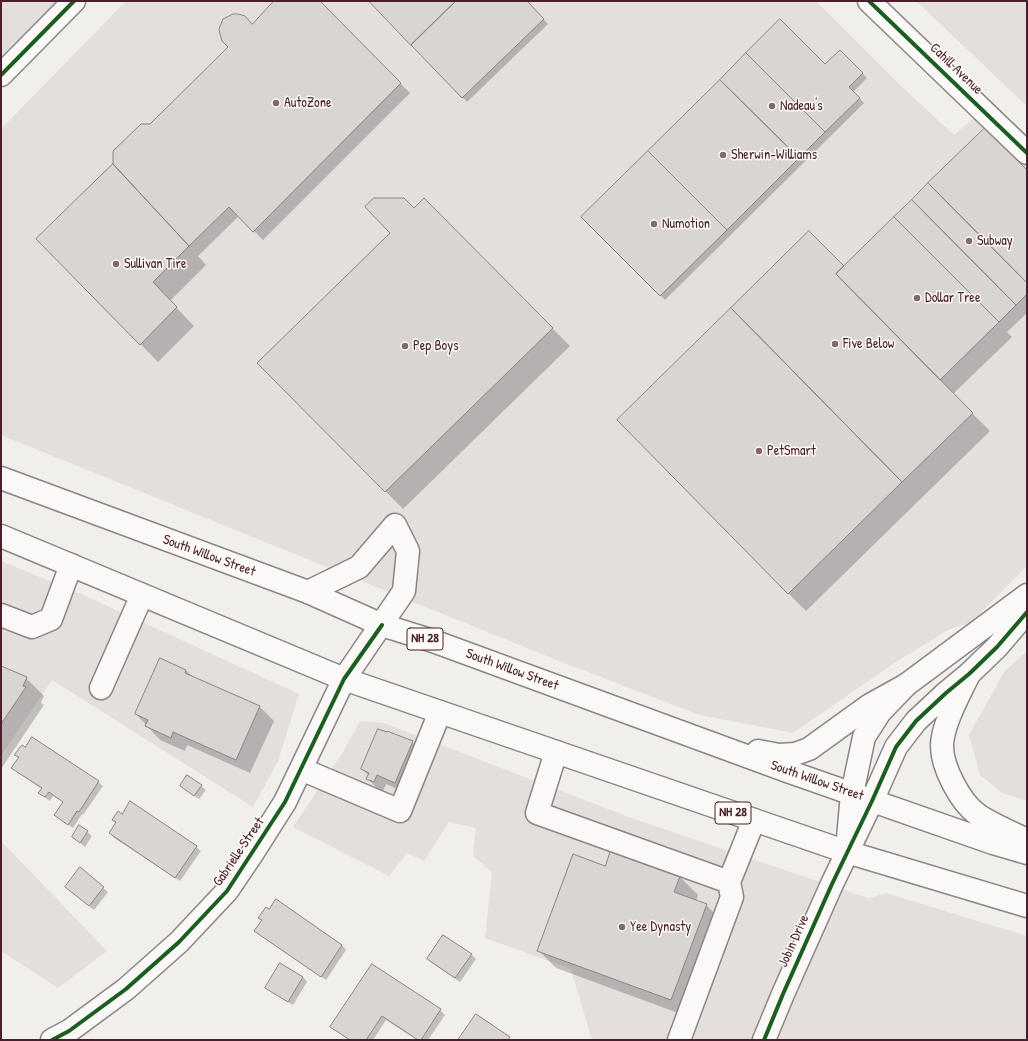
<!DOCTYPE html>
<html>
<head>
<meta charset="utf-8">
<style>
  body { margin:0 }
  #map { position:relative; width:1028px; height:1041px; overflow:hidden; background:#f1efec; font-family:"Patrick Hand",sans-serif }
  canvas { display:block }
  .frame { position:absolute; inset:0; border:2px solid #4a1f2b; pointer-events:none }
</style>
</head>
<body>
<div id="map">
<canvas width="1028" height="1041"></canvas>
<div class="frame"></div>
</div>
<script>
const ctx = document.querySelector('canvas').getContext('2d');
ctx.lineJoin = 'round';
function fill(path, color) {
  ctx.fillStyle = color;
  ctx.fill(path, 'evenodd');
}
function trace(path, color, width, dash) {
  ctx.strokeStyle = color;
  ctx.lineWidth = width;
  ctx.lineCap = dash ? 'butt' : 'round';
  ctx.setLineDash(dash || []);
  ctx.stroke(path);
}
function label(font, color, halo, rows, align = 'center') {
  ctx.font = font + ' "Patrick Hand",sans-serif';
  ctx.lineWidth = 3;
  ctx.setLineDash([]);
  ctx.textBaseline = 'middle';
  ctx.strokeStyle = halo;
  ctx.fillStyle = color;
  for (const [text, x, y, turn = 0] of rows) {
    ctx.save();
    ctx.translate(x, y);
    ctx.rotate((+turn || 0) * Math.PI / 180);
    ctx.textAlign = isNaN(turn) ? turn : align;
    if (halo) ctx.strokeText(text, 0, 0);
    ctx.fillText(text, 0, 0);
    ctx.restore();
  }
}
fill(new Path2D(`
  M1,1H74L1,75Z
  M126,1H816L900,85L954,135L975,117L1027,167V566L971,622L948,630L896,662L793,733L700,715L559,661L1,435V129Z
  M916,1H1027V106Z
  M1,561L81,594L299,694L278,761L253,807L52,680L1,756Z
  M1027,651V801L1002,793L980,775L969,735L1004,672Z
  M360,721L384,723L634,819L859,895L869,898L886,893L1027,936V1040H592L571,969L485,938L492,873L473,855L476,828L449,822L424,861L407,853L389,876L293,827L343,752Z`), '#e4dedd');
fill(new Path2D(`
  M1,841L107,951L58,988L1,951Z`), '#e4dedc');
fill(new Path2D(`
  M275,1H318L410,93L263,240L239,216L198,256L206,265L170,301L194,326L158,362L38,239Z
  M370,1H526L548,24L467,102Z
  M840,51L867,78L853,92L864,103L665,300L582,217L825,65Z
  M1027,172V313L1007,332L1012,337L953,394L990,431L806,611L788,593L809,233L844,268Z
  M424,200L570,346L403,509L259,363Z
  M1,667L26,678L44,696L41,703L44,705L1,769Z
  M186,670L193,677L260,707L274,721L250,773L187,745L185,751L160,740L136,714Z
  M412,742L421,752L405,792L386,784L383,791L377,788L368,779L369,776L362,769Z
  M16,755L98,782L103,786L83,815L82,814L73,828L55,815L64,803L53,796L50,801L44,797L40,793L42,789L17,772L13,768L19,758Z
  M201,786L206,790L199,799L186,790Z
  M113,820L196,847L201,851L180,881L114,838L110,833L117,823Z
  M80,826L92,836L85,847L73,837Z
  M606,867L668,872L680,877L698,895L696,901L706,905L724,923L689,1017L556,968L538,950Z
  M80,869L108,892L94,910L70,891Z
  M276,901L342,945L346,950L326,980L260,935L255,931L263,921L259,918L270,910Z
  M471,954L476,959L460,982L432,963L428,959Z
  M281,964L303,977L307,982L293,1005L271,992L267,988Z
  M373,965L440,1010L445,1015L428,1040H417L386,1020L373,1040H349L332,1027Z`), '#0003');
const building = new Path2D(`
  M274,1H320L401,83L253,232L229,207L189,246L113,164V151L141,124H150L228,47L222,41L220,34L219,29L223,19L233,14H238L245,16L252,24Z
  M369,1H456L411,45Z
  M456,1H527L544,19L462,98L411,45Z
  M780,19L825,64L840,50L863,73L849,87L860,98L825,132L746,53Z
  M746,53L825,132L799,158L720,80Z
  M720,80L799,158L727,230L648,151Z
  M985,128L1027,170V283L928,183Z
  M648,151L727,230L660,296L581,217Z
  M113,164L189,246L153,282L177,307L140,345L36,239Z
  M928,183L1027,283V294L1016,305L912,200Z
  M374,198H404L414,208L424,198L553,328L385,492L257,363L390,233L365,207Z
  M912,200L1016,305L999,322L894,217Z
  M894,217L999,322L940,380L836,274Z
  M809,231L844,266L836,274L973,413L902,482L731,308Z
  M731,308L902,482L788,594L617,420Z
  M160,658L186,670L185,673L260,706L236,760L173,732L171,738L145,726L148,720L135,714Z
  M1,666L27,677L23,686L26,687L1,724Z
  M378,729L387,732V731L413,741L395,783L377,775L374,782L366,779L369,773L361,769Z
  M32,737L99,781L79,812L77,811L68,825L54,815L63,802L49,792L45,797L38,793L42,788L11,768L19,757L14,755L22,745L25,747Z
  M187,775L202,785L194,796L180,786Z
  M130,801L197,846L175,878L109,833L116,822L112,820L118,811L122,814Z
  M79,825L88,831L80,843L72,837Z
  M611,850L680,876L674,892L707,904L671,1000L537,951L573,854L605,866Z
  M80,867L104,887L89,906L65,887Z
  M276,899L342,945L321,977L254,931L262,920L258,918L266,907L269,909Z
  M443,935L472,954L455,978L427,959Z
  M280,963L303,977L288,1002L265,988Z
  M372,964L441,1009L421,1040H418L382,1016L366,1040H350L330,1027Z
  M476,1014L510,1037L508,1040H458Z`);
fill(building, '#d8d5d3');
trace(building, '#8d8485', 1);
const minor = new Path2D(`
  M869,1L1027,153
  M1,75L74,1
  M1,615L32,627L51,619L71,565
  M101,688L142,595
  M556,752L537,813L729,882L754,820
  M301,769L400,811L440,712
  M848,838L852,794L864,737L880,712L906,685L1027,595
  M52,1040L69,1031L126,989L179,942L227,891L252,854L285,802L344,679L404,591L408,551L395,525L359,567L308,592
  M679,1040L732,897L729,882
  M764,1040L783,994L832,884L872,801L896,747L916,721L946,693L969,674L997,647L1027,612`);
const major = new Path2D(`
  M1,478L308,592L382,625L433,641L787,771L993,843L1027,853
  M1,536L344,679L847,852L1027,906
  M969,674C960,693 942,725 942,746C942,767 960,802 978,815C993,825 1010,832 1027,840
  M758,751L779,755L795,754L809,749L870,705L906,685`);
trace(minor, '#8d8485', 25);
trace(major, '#8d8485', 25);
trace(minor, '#faf9f7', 22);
trace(major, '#faf9f7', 22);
trace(new Path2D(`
  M869,1L1027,153
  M1,75L74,1
  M52,1040L69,1031L126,989L179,942L227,891L285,802L344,679L382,625
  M764,1040L783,994L832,884L872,801L896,747L916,721L946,693L969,674L997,647L1027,612`), '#1b5e20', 4);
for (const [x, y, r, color] of [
  [276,103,4,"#84686f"],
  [772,106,4,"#84686f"],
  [723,155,4,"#84686f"],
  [654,224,4,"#84686f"],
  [969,241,4,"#84686f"],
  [116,264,4,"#84686f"],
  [917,298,4,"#84686f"],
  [835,344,4,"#84686f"],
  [405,346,4,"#84686f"],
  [759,451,4,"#84686f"],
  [622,927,4,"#84686f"]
]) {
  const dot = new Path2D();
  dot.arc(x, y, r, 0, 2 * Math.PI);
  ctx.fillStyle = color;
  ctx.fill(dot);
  trace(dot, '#fdfcf7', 1.5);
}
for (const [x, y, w] of [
  [425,639,36],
  [733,813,36]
]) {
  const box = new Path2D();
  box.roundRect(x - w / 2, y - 11, w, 22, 3);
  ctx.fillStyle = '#fdfcf7';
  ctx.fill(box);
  trace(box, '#4a1f2b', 1);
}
label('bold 13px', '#4a1f2b', null, [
  ["NH 28",425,639],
  ["NH 28",733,813]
]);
label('14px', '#4a1f2b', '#fdfcf7', [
  ["Cahill Avenue",956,69,44],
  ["South Willow Street",209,556,20],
  ["South Willow Street",512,670,20],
  ["South Willow Street",817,781,19],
  ["Gabrielle Street",239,852,-56],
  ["Jobin Drive",794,941,-66]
]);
label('14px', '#4a1f2b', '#fdfcf7', [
  ["AutoZone",284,103],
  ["Nadeau's",780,106],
  ["Sherwin-Williams",731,155],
  ["Numotion",662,224],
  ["Subway",977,241],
  ["Sullivan Tire",124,264],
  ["Dollar Tree",925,298],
  ["Five Below",843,344],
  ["Pep Boys",413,346],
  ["PetSmart",767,451],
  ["Yee Dynasty",630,927]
], 'left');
</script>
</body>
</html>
